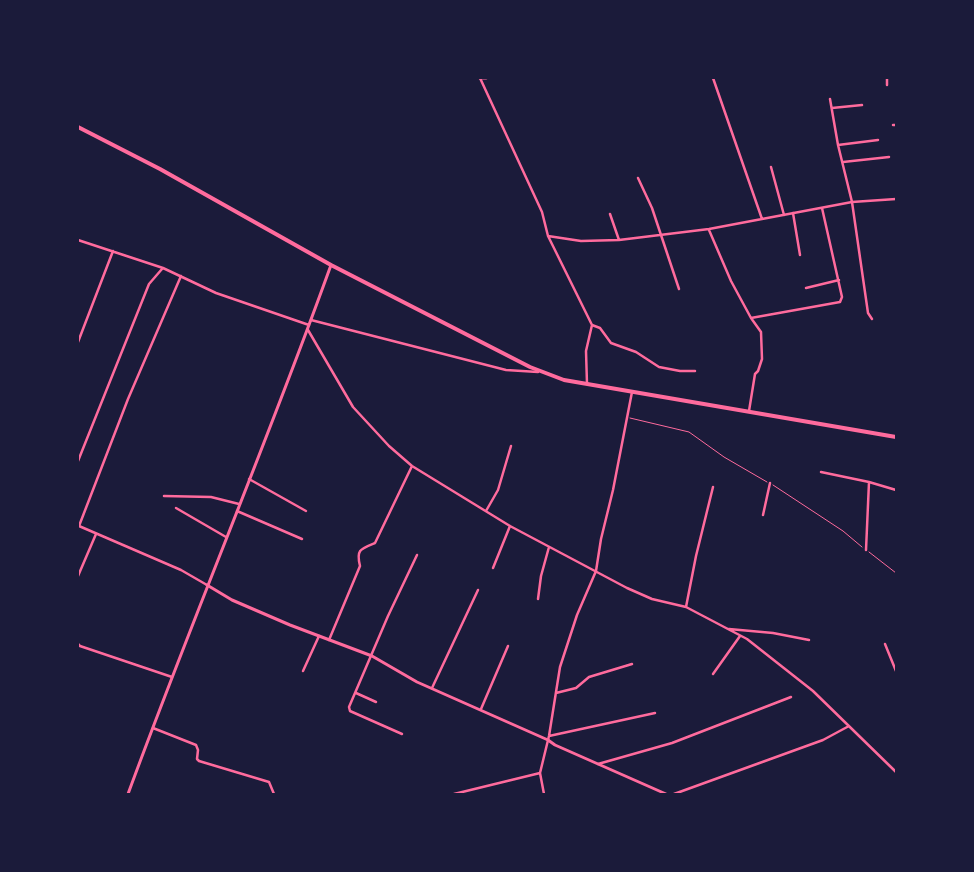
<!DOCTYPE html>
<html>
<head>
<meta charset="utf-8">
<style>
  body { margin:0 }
  #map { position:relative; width:974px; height:872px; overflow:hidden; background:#1b1b3a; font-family:"Varela Round",sans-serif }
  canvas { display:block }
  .frame { position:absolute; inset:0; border:79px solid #1b1b3a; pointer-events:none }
</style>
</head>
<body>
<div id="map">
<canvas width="974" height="872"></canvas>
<div class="frame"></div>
</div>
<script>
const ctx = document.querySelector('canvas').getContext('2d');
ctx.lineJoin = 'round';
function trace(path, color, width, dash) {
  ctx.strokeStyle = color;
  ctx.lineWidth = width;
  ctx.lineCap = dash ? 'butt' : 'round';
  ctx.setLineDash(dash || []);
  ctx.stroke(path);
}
trace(new Path2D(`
  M630,418L689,432L724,457L767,482
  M773,485L843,531L862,547
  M869,552L896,573`), '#ff6b9d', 1);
trace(new Path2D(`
  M480,78L542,212L548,236L592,325L586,351L587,384
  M713,78L762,219
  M887,78V85
  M832,108L862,105
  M893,125H896
  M838,145L878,140
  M843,162L889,157
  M771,167L784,215
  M638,178L652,208L679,289
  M793,213L800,255
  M610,214L619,240
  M709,230L731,281L751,318L761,332L762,359L758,371L755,374L749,411
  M548,236L581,241L619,240L709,229L852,202L838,145L830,99
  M78,240L163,268L216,293L309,325
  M806,288L839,280
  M751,318L840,302L842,297L822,208
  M872,319L868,313L852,202L896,199
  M311,320L506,370L538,372
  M592,325L600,328L611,343L636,352L659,367L680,371H695
  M308,330L353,407L389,446L412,466L510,526L627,588L652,599L686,607L747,639L813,691L896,772
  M78,342L113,251
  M78,461L149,284L162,269
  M821,472L869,482
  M249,479L306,511
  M164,496L211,497L239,504
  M176,508L226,537
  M237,511L302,539
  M486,511L498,490L511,446
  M763,515L770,483
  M79,526L128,399L181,276
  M79,526L181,570L207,585
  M866,550L869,482L896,490
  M493,568L510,526
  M78,576L96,534
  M538,599L541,576L549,547
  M686,607L696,556L713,487
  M729,629L773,633L809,640
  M329,640L360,566C356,550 360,549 375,543L412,466
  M78,644L80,646L172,677
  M885,644L896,671
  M303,671L319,636
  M713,674L740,636
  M432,688L478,590
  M356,693L376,702
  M556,693L576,688L589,677L632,664
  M481,709L508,646
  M153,728L196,745L198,750L197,759L199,761L269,782L274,794
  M402,734L350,711L349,707L388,616L417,555
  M549,736L655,713
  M598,764L672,743L791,697
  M454,794L540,773
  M544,794L540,773L549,736L560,667L577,615L596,571L601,539L613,490L632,392
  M674,794L823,740L849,726`), '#ff6b9d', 2.5);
trace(new Path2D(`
  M480,78H486
  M207,585L232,600L290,625L372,656L417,682L548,740L555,745L666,794`), '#ff6b9d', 3);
trace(new Path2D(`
  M128,794C193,617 267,443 331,265`), '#ff6b9d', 3);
trace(new Path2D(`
  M78,127L160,169L331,265L530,367L564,380L896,437`), '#ff6b9d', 4);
</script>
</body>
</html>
